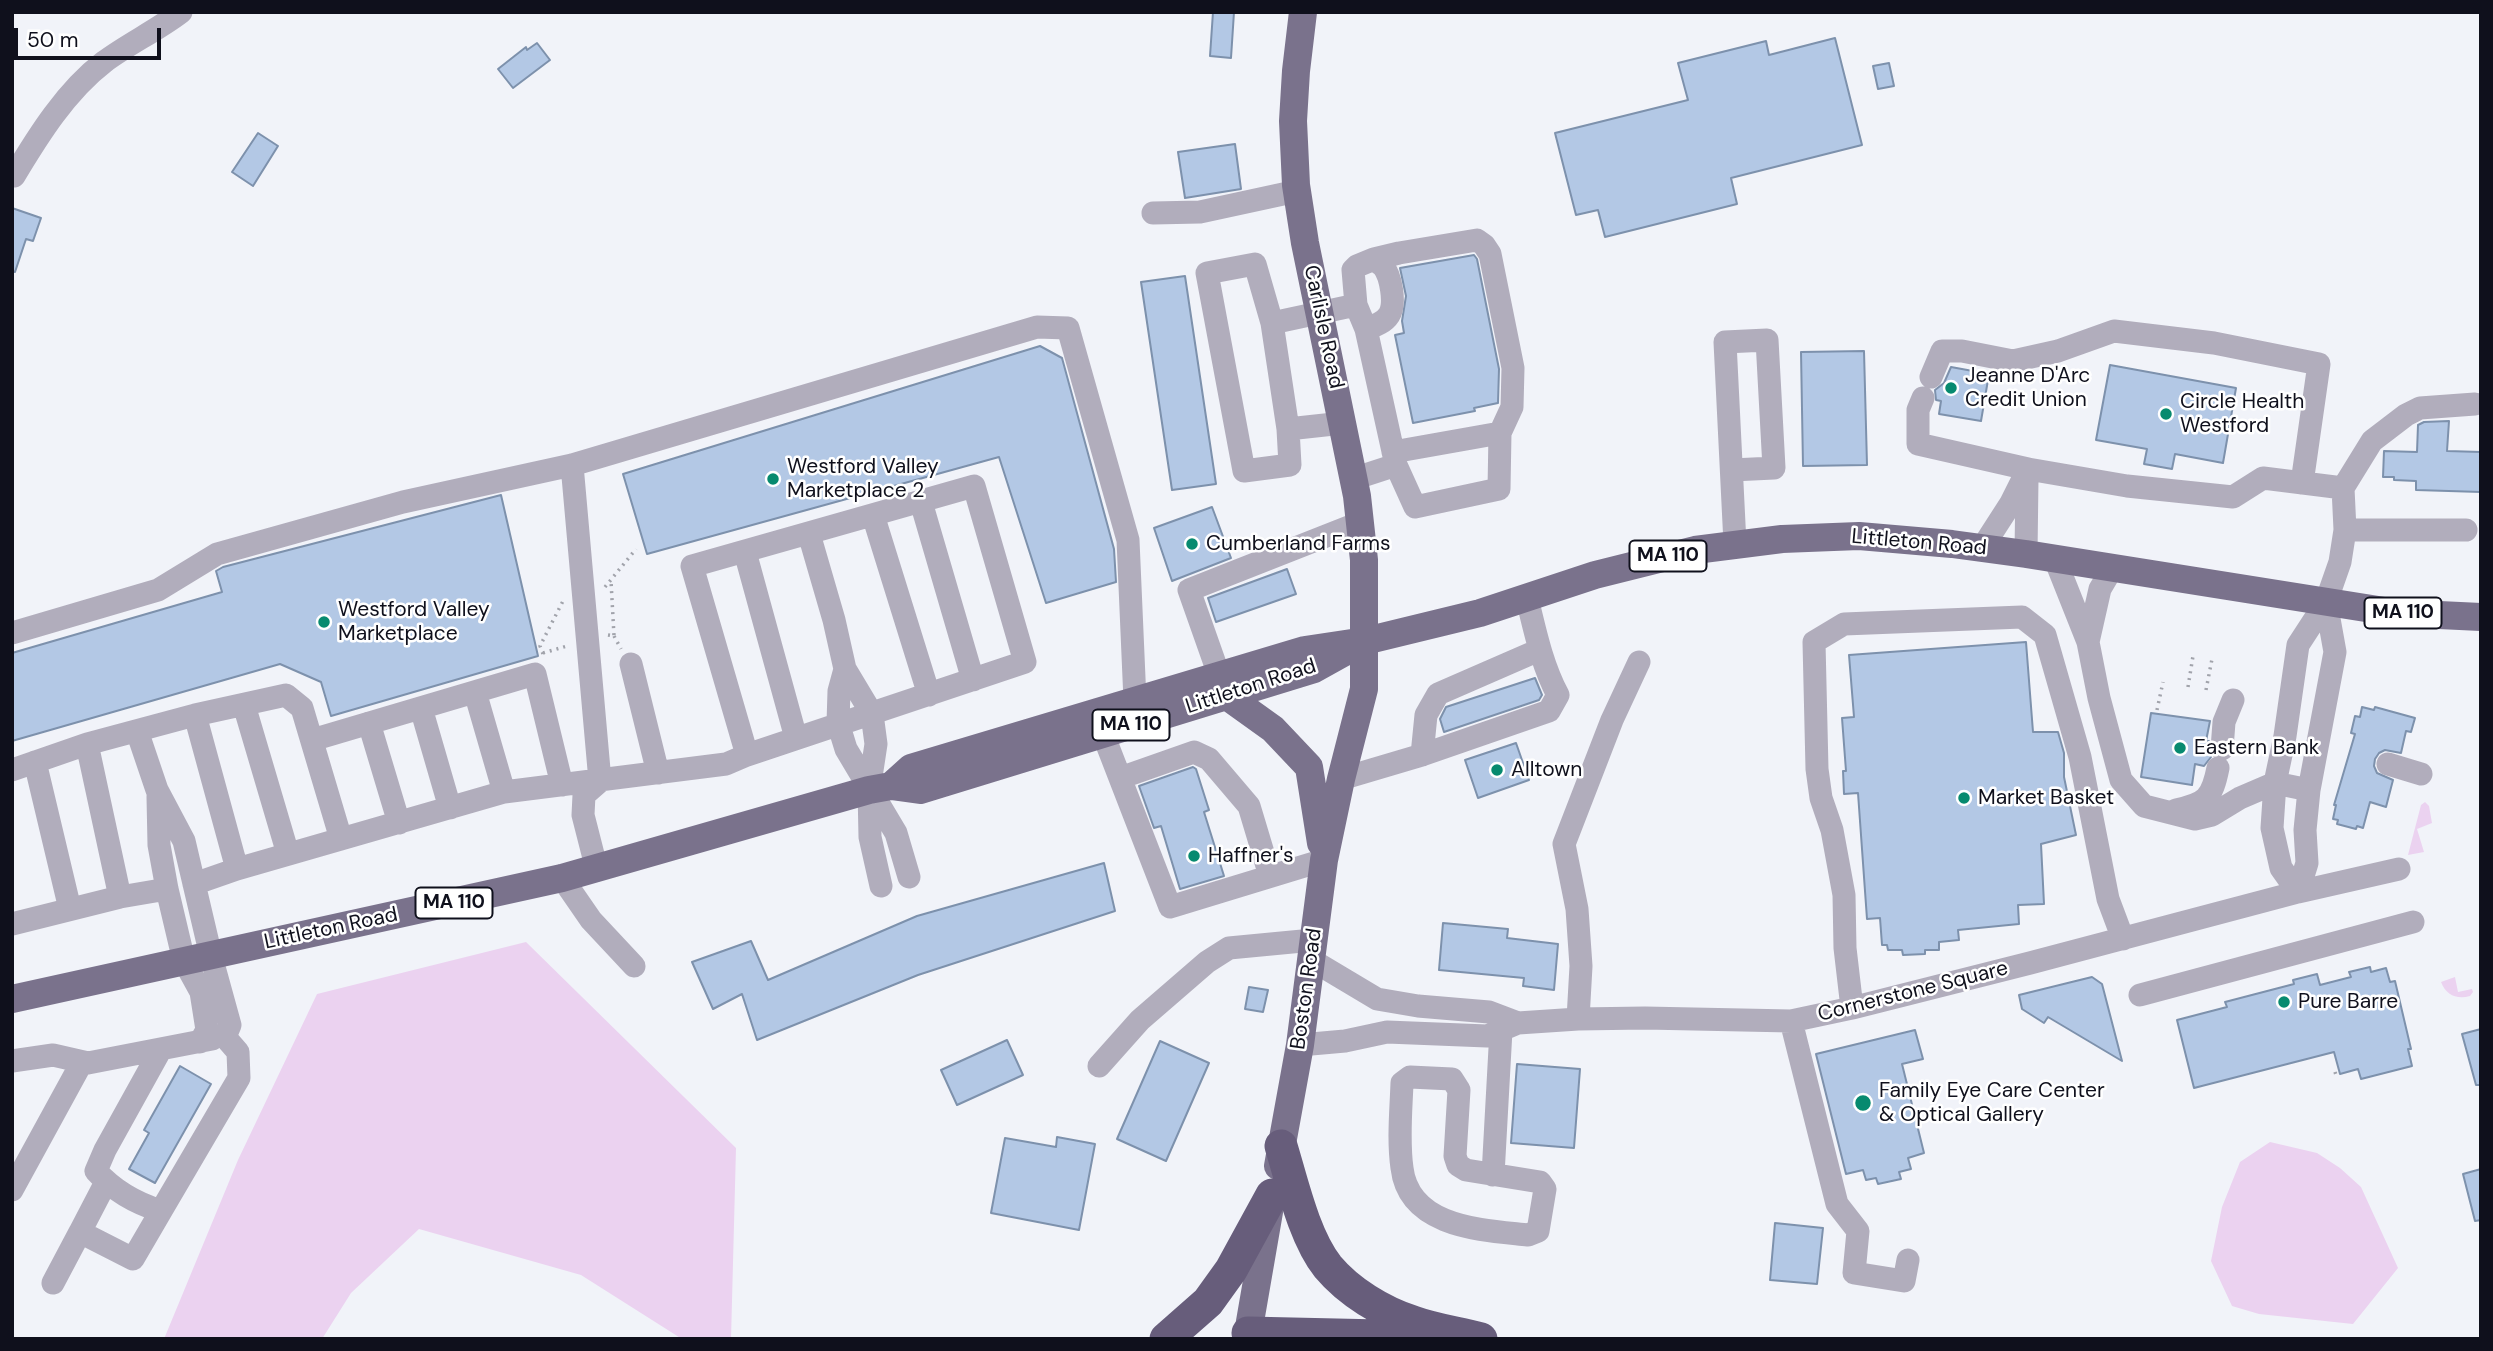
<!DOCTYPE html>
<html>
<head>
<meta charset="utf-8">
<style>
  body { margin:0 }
  #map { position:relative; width:2493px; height:1351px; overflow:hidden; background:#f1f3f9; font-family:"DM Sans",sans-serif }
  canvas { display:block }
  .frame { position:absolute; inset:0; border:14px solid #0f101c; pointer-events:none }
  .scale { position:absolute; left:14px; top:28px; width:147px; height:32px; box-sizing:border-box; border:4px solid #0f101c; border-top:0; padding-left:9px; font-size:21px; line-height:24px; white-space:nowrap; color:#0f101c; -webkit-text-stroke:5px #fff; paint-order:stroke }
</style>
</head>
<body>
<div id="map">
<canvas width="2493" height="1351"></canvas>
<div class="frame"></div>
<div class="scale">50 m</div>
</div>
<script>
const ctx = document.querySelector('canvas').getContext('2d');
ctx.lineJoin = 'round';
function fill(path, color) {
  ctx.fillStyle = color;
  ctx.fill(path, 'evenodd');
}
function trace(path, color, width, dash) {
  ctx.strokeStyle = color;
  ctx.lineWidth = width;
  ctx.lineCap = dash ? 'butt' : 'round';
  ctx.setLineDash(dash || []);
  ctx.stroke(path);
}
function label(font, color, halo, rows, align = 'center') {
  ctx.font = font + ' "DM Sans",sans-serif';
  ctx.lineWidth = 5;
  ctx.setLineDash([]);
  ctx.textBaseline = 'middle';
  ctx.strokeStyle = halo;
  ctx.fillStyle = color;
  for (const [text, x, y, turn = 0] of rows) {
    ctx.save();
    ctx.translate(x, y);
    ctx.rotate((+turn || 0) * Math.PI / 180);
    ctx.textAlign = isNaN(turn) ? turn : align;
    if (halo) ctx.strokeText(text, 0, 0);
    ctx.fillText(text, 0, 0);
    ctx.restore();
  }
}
fill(new Path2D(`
  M2425,802L2429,806L2432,823L2417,829L2424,852L2408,855L2421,805Z
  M526,942L736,1148L731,1339H682L581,1275L419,1229L351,1293L322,1339H164L238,1160L317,994Z
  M2455,977L2458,992L2472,989L2473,992L2470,996C2457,1000 2446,995 2441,982Z
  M2270,1142L2317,1153L2340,1168L2361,1187L2398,1268L2353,1324L2259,1314L2232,1306L2211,1261L2222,1207L2240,1162Z`), '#ebd2f0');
const building = new Path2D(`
  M1213,12H1234L1231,58L1210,56Z
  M1835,38L1862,145L1731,178L1737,204L1605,237L1598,210L1576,215L1555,133L1688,100L1678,63L1766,41L1769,55Z
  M537,43L550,60L513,88L498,69L526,47L527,50Z
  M1889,63L1894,86L1878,89L1873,66Z
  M258,133L278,146L253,186L232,172Z
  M1235,144L1241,189L1185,198L1178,152Z
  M12,208L41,218L33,241L26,239L15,272L12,271Z
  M1474,255L1477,259L1499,369L1498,403L1474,408L1475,411L1413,423L1395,335L1404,333L1402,321L1406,296L1400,268Z
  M1185,276L1216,484L1172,490L1141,282Z
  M1040,346L1062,358L1114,549L1116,582L1046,603L999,457L647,554L623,474Z
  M1864,351L1867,465L1803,466L1801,352Z
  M2110,365L2236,388L2223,463L2175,454L2172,469L2144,464L2147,449L2096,440Z
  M1951,367L1989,374L1981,421L1939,414L1941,401L1936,400L1935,390L1944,383Z
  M2449,421L2447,451L2481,452V492L2416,490V481L2394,480V477H2383L2384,451L2417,452L2418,425L2424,422Z
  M501,495L538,656L331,716L321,682L280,664L12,741V653L222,592L216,571L223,567Z
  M1212,507L1231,558L1172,581L1154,528Z
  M1287,569L1296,594L1216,622L1208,598Z
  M2026,642L2033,732H2058L2064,753V777L2076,835L2041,844L2044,904L2018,905L2019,924L1958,930L1959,940L1939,942V950H1925V954L1903,955L1902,950H1888L1887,945H1882L1880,918L1867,919L1858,793L1844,794L1843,771H1846L1842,718L1854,717L1849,655Z
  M1535,678L1542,695L1539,700L1444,732L1440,719L1446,707Z
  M2362,707L2374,710L2375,707L2415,718L2411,732L2406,731L2401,753L2385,750L2379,753L2375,759L2374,766L2377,773L2393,780L2386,807L2370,802L2363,828L2357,826L2356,829L2337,824L2338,820L2333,819L2336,805H2334L2355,734L2351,733L2355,716L2360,717Z
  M2151,713L2210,721L2206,741H2209L2211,757L2204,766L2195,764L2192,785L2141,777Z
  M1516,743L1529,780L1478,798L1465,760Z
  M1193,767L1196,769L1209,810L1204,812L1224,876L1180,889L1161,826L1154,828L1139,786Z
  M1104,863L1115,911L918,975L757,1040L742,994L713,1009L692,962L751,941L768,980L917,916Z
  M1443,923L1508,929L1507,938L1558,944L1554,990L1523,986L1524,978L1439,970Z
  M2370,967L2371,972L2386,968L2390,982L2395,981L2411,1049H2408L2412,1066L2361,1079L2358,1069L2340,1074L2334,1052L2194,1088L2177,1020L2227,1007L2225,1002L2294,984L2293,980L2317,974L2320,985L2351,977L2349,972Z
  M2092,977L2102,984L2122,1061L2048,1017L2044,1023L2022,1009L2019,995Z
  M1249,987L1268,990L1263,1012L1245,1009Z
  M2481,1029V1085H2476L2462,1034Z
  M1915,1030L1923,1059L1902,1064L1924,1153L1908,1158L1911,1169L1899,1172L1901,1179L1878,1184L1876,1178L1866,1180L1863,1170L1846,1174L1816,1054Z
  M1007,1040L1023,1075L957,1105L941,1070Z
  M1160,1041L1209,1063L1166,1161L1117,1139Z
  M1517,1064L1580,1069L1574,1148L1511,1143Z
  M180,1066L211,1084L155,1183L129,1169L149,1133L144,1130Z
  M1057,1137L1095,1144L1079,1230L991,1213L1005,1138L1056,1147Z
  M2481,1169V1220L2475,1221L2463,1174Z
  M1775,1223L1823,1228L1817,1284L1770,1280Z`);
fill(building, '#b3c8e5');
trace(building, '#7d91ac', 2);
trace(new Path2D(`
  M605,587L636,549
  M608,635L614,636L611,581
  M614,636L621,649
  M543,653L567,646
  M543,654L540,646L563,601
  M2188,687L2193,656
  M2206,690L2212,659
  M2157,710L2163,682
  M2335,1072L2337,1078`), '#a1a3ab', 3.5, [2, 5]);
trace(new Path2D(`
  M14,176C38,136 66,91 104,62C128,44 156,31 181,12
  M1153,213L1200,212L1297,191
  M1374,259L1399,253L1477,240L1484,245L1490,254L1513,368L1512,407L1500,433
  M1356,305L1353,270L1357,266L1374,259C1374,260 1382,265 1383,266C1391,276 1396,304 1389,315C1384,323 1374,326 1366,329
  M1272,323L1288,429
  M1931,377L1942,351H1962L2013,361L2058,351L2114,331L2214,343L2319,364L2302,483
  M1923,398L1918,410V444L2028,469L2127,486L2233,497L2263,478L2343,488L2345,530
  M1343,423L1288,429L1290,465L1244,471L1207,273L1255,264L1272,323L1356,305L1366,329L1396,465L1353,479
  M1393,452L1500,433L1499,489L1415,507L1396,465
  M572,465L600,781L584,795L583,815L597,870
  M1732,470L1774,468L1767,340L1725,342L1735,544
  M974,486L1025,662L747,755L692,566Z
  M2343,488L2372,441L2406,415L2420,408L2475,404
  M921,502L973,680
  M873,515L929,695
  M809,534L834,620L845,669L872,714L876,744L869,790L870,837L881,886
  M1982,548L2011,503L2028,469
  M745,552L796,738
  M2026,554L2027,479
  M2055,559L2088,642L2099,698L2121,780L2144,806L2195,819L2212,815L2240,798L2275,783L2309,790
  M12,633L158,590L217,554L403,502L572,465L1037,327L1068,328L1128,540L1135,701
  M2088,642L2100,589L2113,567
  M631,664L658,773
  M845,669L839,691L838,723L846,749L896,833L909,877
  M1219,675L1189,590L1359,523
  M475,692L504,792
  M244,705L288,854
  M421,708L450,808
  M195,715L286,695L302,708L341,839
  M369,723L399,823
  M137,731L157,790L184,841L211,956L230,1025L225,1037
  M1103,734L1170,907L1324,860
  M312,740L535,674L562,785
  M2222,749L2224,722L2233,700
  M1422,755L1426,715L1438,694L1539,650
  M35,762L70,909
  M2388,764L2421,774
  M12,770L87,744
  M1120,778L1194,752L1209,759L1249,806L1270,876
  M1341,779L1422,755L1549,711L1558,695C1542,665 1535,631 1527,598
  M158,797L159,845L167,889L184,961L201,992L207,1030L200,1042
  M2176,810C2206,804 2212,798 2218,768
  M562,878L591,920L634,966
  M194,884L237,869
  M2298,892L2281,868L2272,828L2275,783L2285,736L2298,645L2326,602L2340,562L2345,530H2466
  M2298,892L2307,863L2305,830L2309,790L2335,652L2326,602
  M120,897L167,889
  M12,924L120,897L87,744L195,715L237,869L504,792L726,764L747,755
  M1310,959L1377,999L1418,1006L1489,1012L1518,1023
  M2140,995L2413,922
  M1852,1008L1845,948L1844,895L1832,830L1821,798L1817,769L1814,642L1844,624L2022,617L2045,635L2080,757L2108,899L2123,939
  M1578,1019L1581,966L1577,909L1564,844L1612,720L1639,662
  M1791,1021L1837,1204L1858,1231L1854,1273L1904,1281L1908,1260
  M1300,1045L1345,1041L1387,1032L1487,1036L1518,1023L1578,1019L1645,1018L1791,1021L1852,1008L2030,963L2298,892L2399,869
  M161,1049L105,1150L96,1171C114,1191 135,1203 161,1211L239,1078L238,1052L225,1037
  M12,1061L53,1055L88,1063L212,1039
  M1099,1066L1140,1020L1207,962L1229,948L1313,940
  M1410,1077L1452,1079L1459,1090L1455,1156L1458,1165L1466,1170L1540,1182L1545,1189L1538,1231L1528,1235C1483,1230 1409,1228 1402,1168C1398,1140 1401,1111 1402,1083Z
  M1493,1175L1501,1030
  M106,1182L80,1232L133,1259L161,1211
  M12,1190L82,1062
  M53,1283L80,1232`), '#b1adbc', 23);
trace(new Path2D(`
  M1227,696L1273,729L1309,767L1321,843
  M891,786L911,768L1305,650L1365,641L1480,613L1595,575L1695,550L1782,539L1859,536L1952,544L2026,554L2397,613L2481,617
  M12,999L562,878L869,790L891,786L920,790L1314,669L1350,649
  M1278,1166L1300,1045L1324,860L1341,779L1364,689V560L1357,496L1305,243L1296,185L1293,121L1296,71L1303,12
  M1247,1339L1270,1206`), '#7a728c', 28);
trace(new Path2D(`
  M1281,1146C1292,1182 1304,1237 1328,1267C1349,1292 1382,1312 1413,1322C1435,1330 1459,1333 1481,1339
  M1248,1333L1425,1337
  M1166,1339L1208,1302L1231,1270L1272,1195`), '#675d7b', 33);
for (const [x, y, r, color] of [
  [1951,388,7,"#078a6f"],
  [2166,414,7,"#078a6f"],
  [773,479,7,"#078a6f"],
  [1192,544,7,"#078a6f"],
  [324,622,7,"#078a6f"],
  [2180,748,7,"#078a6f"],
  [1497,770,7,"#078a6f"],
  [1964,798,7,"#078a6f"],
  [1194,856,7,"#078a6f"],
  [2284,1002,7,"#078a6f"],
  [1863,1103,9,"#078a6f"]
]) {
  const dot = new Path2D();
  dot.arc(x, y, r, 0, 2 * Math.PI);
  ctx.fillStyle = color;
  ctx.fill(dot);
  trace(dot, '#fff', 2.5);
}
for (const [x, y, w] of [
  [1668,556,77],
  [2403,613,77],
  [1131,725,77],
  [454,903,77]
]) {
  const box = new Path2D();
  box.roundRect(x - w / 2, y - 15.5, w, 31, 5);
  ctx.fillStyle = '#fff';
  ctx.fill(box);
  trace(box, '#0f101c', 2);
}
label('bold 19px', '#0f101c', null, [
  ["MA 110",1668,556],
  ["MA 110",2403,613],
  ["MA 110",1131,725],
  ["MA 110",454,903]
]);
label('21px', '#0f101c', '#fff', [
  ["Carlisle Road",1323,327,78],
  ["Littleton Road",1919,543,5],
  ["Littleton Road",1251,687,-18],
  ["Littleton Road",331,929,-12],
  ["Boston Road",1307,989,-82],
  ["Cornerstone Square",1913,992,-14]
]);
label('21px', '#0f101c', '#fff', [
  ["Jeanne D'Arc",1965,376],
  ["Credit Union",1965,400],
  ["Circle Health",2180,402],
  ["Westford",2180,426],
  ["Westford Valley",787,467],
  ["Marketplace 2",787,491],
  ["Cumberland Farms",1206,544],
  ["Westford Valley",338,610],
  ["Marketplace",338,634],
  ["Eastern Bank",2194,748],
  ["Alltown",1511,770],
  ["Market Basket",1978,798],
  ["Haffner's",1208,856],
  ["Pure Barre",2298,1002],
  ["Family Eye Care Center",1879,1091],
  ["& Optical Gallery",1879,1115]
], 'left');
</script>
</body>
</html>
